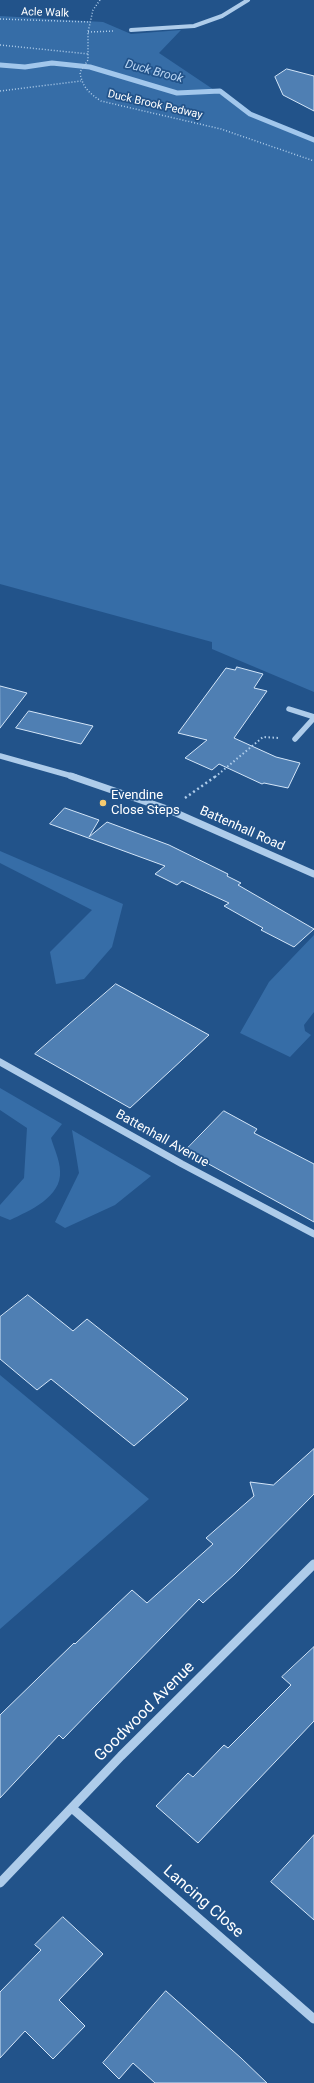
<!DOCTYPE html>
<html>
<head>
<meta charset="utf-8">
<style>
  body { margin:0 }
  canvas { display:block; background:#22538a }
</style>
</head>
<body>
<canvas width="314" height="2083"></canvas>
<script>
const ctx = document.querySelector('canvas').getContext('2d');
ctx.lineJoin = 'round';
function fill(path, color) {
  ctx.fillStyle = color;
  ctx.fill(path, 'evenodd');
}
function trace(path, color, width, dash) {
  ctx.strokeStyle = color;
  ctx.lineWidth = width;
  ctx.lineCap = dash ? 'butt' : 'round';
  ctx.setLineDash(dash || []);
  ctx.stroke(path);
}
function label(font, color, halo, rows, align = 'center') {
  ctx.font = font + ' Roboto,sans-serif';
  ctx.lineWidth = 3.5;
  ctx.setLineDash([]);
  ctx.textBaseline = 'middle';
  ctx.strokeStyle = halo;
  ctx.fillStyle = color;
  for (const [text, x, y, turn = 0] of rows) {
    ctx.save();
    ctx.translate(x, y);
    ctx.rotate((+turn || 0) * Math.PI / 180);
    ctx.textAlign = isNaN(turn) ? turn : align;
    if (halo) ctx.strokeText(text, 0, 0);
    ctx.fillText(text, 0, 0);
    ctx.restore();
  }
}
fill(new Path2D(`
  M0,16L103,22L131,34L181,30L159,53L250,114L314,140V692L212,649V642L0,584Z
  M0,851L123,904L112,947L84,979L56,984L50,952L92,910L0,863Z
  M314,935V1012L304,1025L305,1031L311,1035L290,1057L240,1033L269,982Z
  M0,1088L62,1124L51,1138C54,1148 60,1161 60,1171C62,1197 29,1211 10,1220L0,1216V1205L24,1178L27,1128L0,1110Z
  M72,1130L151,1176L115,1205L65,1228L55,1222L79,1173Z
  M0,1375L149,1499L0,1629Z`), '#366da7');
trace(new Path2D(`
  M0,65L25,67L52,63L90,67L177,93L220,91L250,114L314,140`), '#a2c7ec', 5);
const building = new Path2D(`
  M287,69L314,76V111L283,95L275,77Z
  M237,667L263,674L254,688L267,691L234,738L276,757L300,763L288,788L264,783L262,784L219,764L212,770L185,758L207,740L178,733L226,668L235,670Z
  M0,686L27,693L0,728Z
  M29,711L93,726L81,744L16,728Z
  M65,808L99,820L89,837L107,822L169,845L228,874L227,876L241,883L238,885L314,929L294,947L261,930L263,928L224,906L229,903L182,881L177,885L155,874L165,866L50,824Z
  M116,984L209,1035L130,1108L35,1054Z
  M224,1111L257,1129L254,1133L314,1164V1222L185,1151Z
  M28,1295L73,1331L87,1319L188,1399L134,1446L51,1379L37,1390L0,1359V1317Z
  M314,1449V1494L235,1574L203,1603L199,1599L63,1739L59,1735L0,1798V1715L74,1643L75,1644L132,1590L147,1603L213,1544L206,1538L254,1496L250,1482L273,1485Z
  M314,1647V1721L198,1843L156,1806L188,1773L193,1777L224,1745L228,1748L291,1685L282,1677Z
  M314,1835V1920L271,1882Z
  M63,1917L103,1954L59,2000L85,2026L53,2059L25,2031L0,2058V1992L41,1950L35,1945Z
  M166,1991L241,2058L267,2083H155L133,2063L119,2079L103,2063Z`);
fill(building, '#4f7fb3');
trace(building, '#d3e5f8', 1);
trace(new Path2D(`
  M100,0L93,10L88,32V60L80,72C82,87 89,93 101,101L221,129L314,161
  M0,19L90,22
  M88,32L115,31
  M0,45L89,54
  M0,91L81,81`), '#aeccea', 1.5, [1, 2]);
trace(new Path2D(`
  M215,777L263,737L279,738`), '#aeccea', 2, [1.5, 2.5]);
trace(new Path2D(`
  M185,798L216,776`), '#aeccea', 2.5, [2, 3]);
trace(new Path2D(`
  M131,30L194,26L222,16L248,0`), '#aeccea', 4);
trace(new Path2D(`
  M289,709L314,717
  M295,739L314,718
  M0,756L75,777`), '#aeccea', 5.5);
trace(new Path2D(`
  M71,776L167,809L314,874
  M0,1062L182,1164L314,1234`), '#aeccea', 7);
trace(new Path2D(`
  M72,1808L314,2019
  M0,1883L121,1756L314,1564`), '#aeccea', 9);
for (const [x, y, r, color] of [
  [103,803,4,"#f7cb70"]
]) {
  const dot = new Path2D();
  dot.arc(x, y, r, 0, 2 * Math.PI);
  ctx.fillStyle = color;
  ctx.fill(dot);
  trace(dot, '#22538a', 1.5);
}
label('11px', '#fff', '#22538a', [
  ["Acle Walk",45,13,2],
  ["Duck Brook Pedway",155,105,13]
]);
label('italic 12px', '#bad5f2', '#22538a', [
  ["Duck Brook",154,72,15]
]);
label('13px', '#fff', '#22538a', [
  ["Evendine",111,796],
  ["Close Steps",111,811]
], 'left');
label('13px', '#fff', '#22538a', [
  ["Battenhall Road",242,829,24],
  ["Battenhall Avenue",162,1139,29]
]);
label('16px', '#fff', '#22538a', [
  ["Goodwood Avenue",145,1712,-45],
  ["Lancing Close",203,1902,41]
]);
</script>
</body>
</html>
